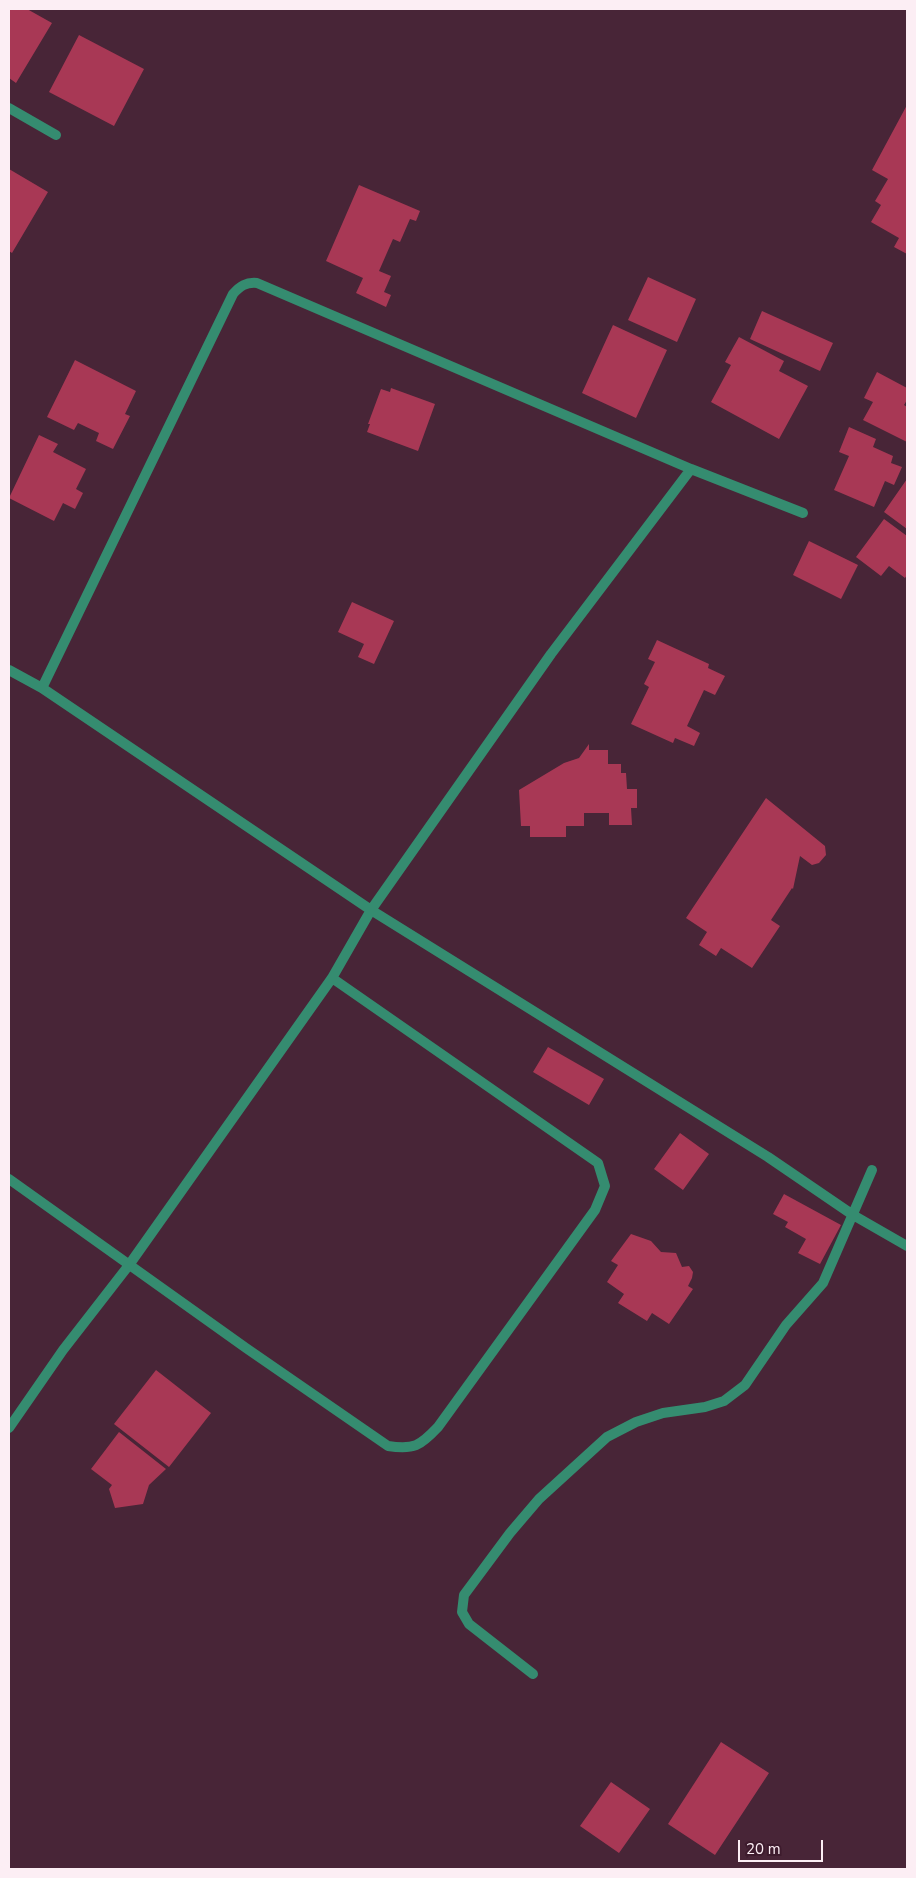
<!DOCTYPE html>
<html>
<head>
<meta charset="utf-8">
<style>
  body { margin:0 }
  #map { position:relative; width:916px; height:1878px; overflow:hidden; background:#482537; font-family:"Nunito Sans",sans-serif }
  canvas { display:block }
  .frame { position:absolute; inset:0; border:10px solid #fceef4; pointer-events:none }
  .scale { position:absolute; left:738px; top:1840px; width:85px; height:22px; box-sizing:border-box; border:2px solid #fceef4; border-top:0; padding-left:6px; font-size:15px; line-height:18px; white-space:nowrap; color:#fceef4; -webkit-text-stroke:4px #3d1b2d; paint-order:stroke }
</style>
</head>
<body>
<div id="map">
<canvas width="916" height="1878"></canvas>
<div class="frame"></div>
<div class="scale">20 m</div>
</div>
<script>
const ctx = document.querySelector('canvas').getContext('2d');
ctx.lineJoin = 'round';
function fill(path, color) {
  ctx.fillStyle = color;
  ctx.fill(path, 'evenodd');
}
function trace(path, color, width, dash) {
  ctx.strokeStyle = color;
  ctx.lineWidth = width;
  ctx.lineCap = dash ? 'butt' : 'round';
  ctx.setLineDash(dash || []);
  ctx.stroke(path);
}
fill(new Path2D(`
  M9,9H27L52,23L16,83L9,78Z
  M79,35L144,69L114,126L49,92Z
  M907,105V254L894,247L899,238L871,222L881,205L875,201L888,179L872,170Z
  M9,169L48,192L12,253L9,251Z
  M359,185L420,211L416,221L410,219L400,242L393,239L379,271L391,276L384,292L391,295L386,307L356,293L363,278L326,261Z
  M648,277L696,299L677,342L628,320Z
  M762,311L833,343L820,371L750,339Z
  M613,325L667,350L636,418L582,393Z
  M739,337L784,361L779,371L808,386L779,439L711,402L731,365L725,362Z
  M75,360L136,391L125,414L130,416L113,449L96,441L99,433L78,423L74,430L47,417Z
  M877,372L907,388V400L904,405L907,407V442L863,420L873,402L864,398Z
  M391,388L435,404L418,451L367,432L370,424H368L381,389L390,392Z
  M849,427L876,439L873,447L893,456L891,463L902,467L894,485L885,481L874,507L834,490L849,456L839,452Z
  M39,435L58,444L53,452L86,469L76,489L83,493L75,509L63,503L54,521L9,498Z
  M907,479V529L884,512Z
  M884,519L907,536V575L905,578L889,566L881,576L856,557Z
  M809,541L858,565L841,599L793,575Z
  M352,602L394,621L374,664L358,657L364,644L338,632Z
  M657,640L709,664L708,668L725,676L715,695L704,690L687,726L700,733L694,746L675,738L673,743L631,724L649,687L644,684L655,662L648,659Z
  M589,744V750H608V764H621V773H626L627,789H637V808H631L632,825H609V813H584V826H566V837H530V826H521L519,790L564,763L579,758Z
  M766,798L825,846L826,855L819,863L812,865L800,856L793,889L792,888L771,920L780,926L752,968L721,948L716,956L699,945L707,932L686,918Z
  M548,1047L604,1079L589,1105L533,1072Z
  M680,1133L709,1154L683,1190L654,1169Z
  M784,1194L841,1225L820,1264L798,1253L806,1239L785,1227L788,1222L773,1214Z
  M631,1234L651,1241L661,1252L676,1253L682,1267L689,1266L693,1272L692,1278L688,1286L693,1289L669,1324L652,1313L647,1321L618,1303L624,1294L607,1282L618,1265L611,1261Z
  M156,1370L211,1413L169,1467L114,1424Z
  M119,1432L166,1469L149,1485L143,1504L115,1508L109,1489L112,1485L91,1469Z
  M721,1742L769,1773L715,1855L668,1824Z
  M611,1782L650,1809L619,1853L580,1826Z`), '#a83855');
trace(new Path2D(`
  M9,108L56,135
  M9,670L42,688L371,910L768,1157L853,1215L907,1246
  M42,688L233,294C240,286 246,282 257,283L691,469L803,513
  M9,1179L246,1348L388,1446C414,1450 420,1446 438,1427L595,1210L605,1186L598,1163L332,978
  M9,1428L63,1350L129,1265L332,978L371,910L551,654L691,469
  M533,1674L469,1624L462,1612L464,1595L510,1533L539,1499L607,1437L636,1422L663,1413L705,1407L724,1401L745,1385L786,1325L823,1283L872,1170`), '#358c70', 10);
</script>
</body>
</html>
